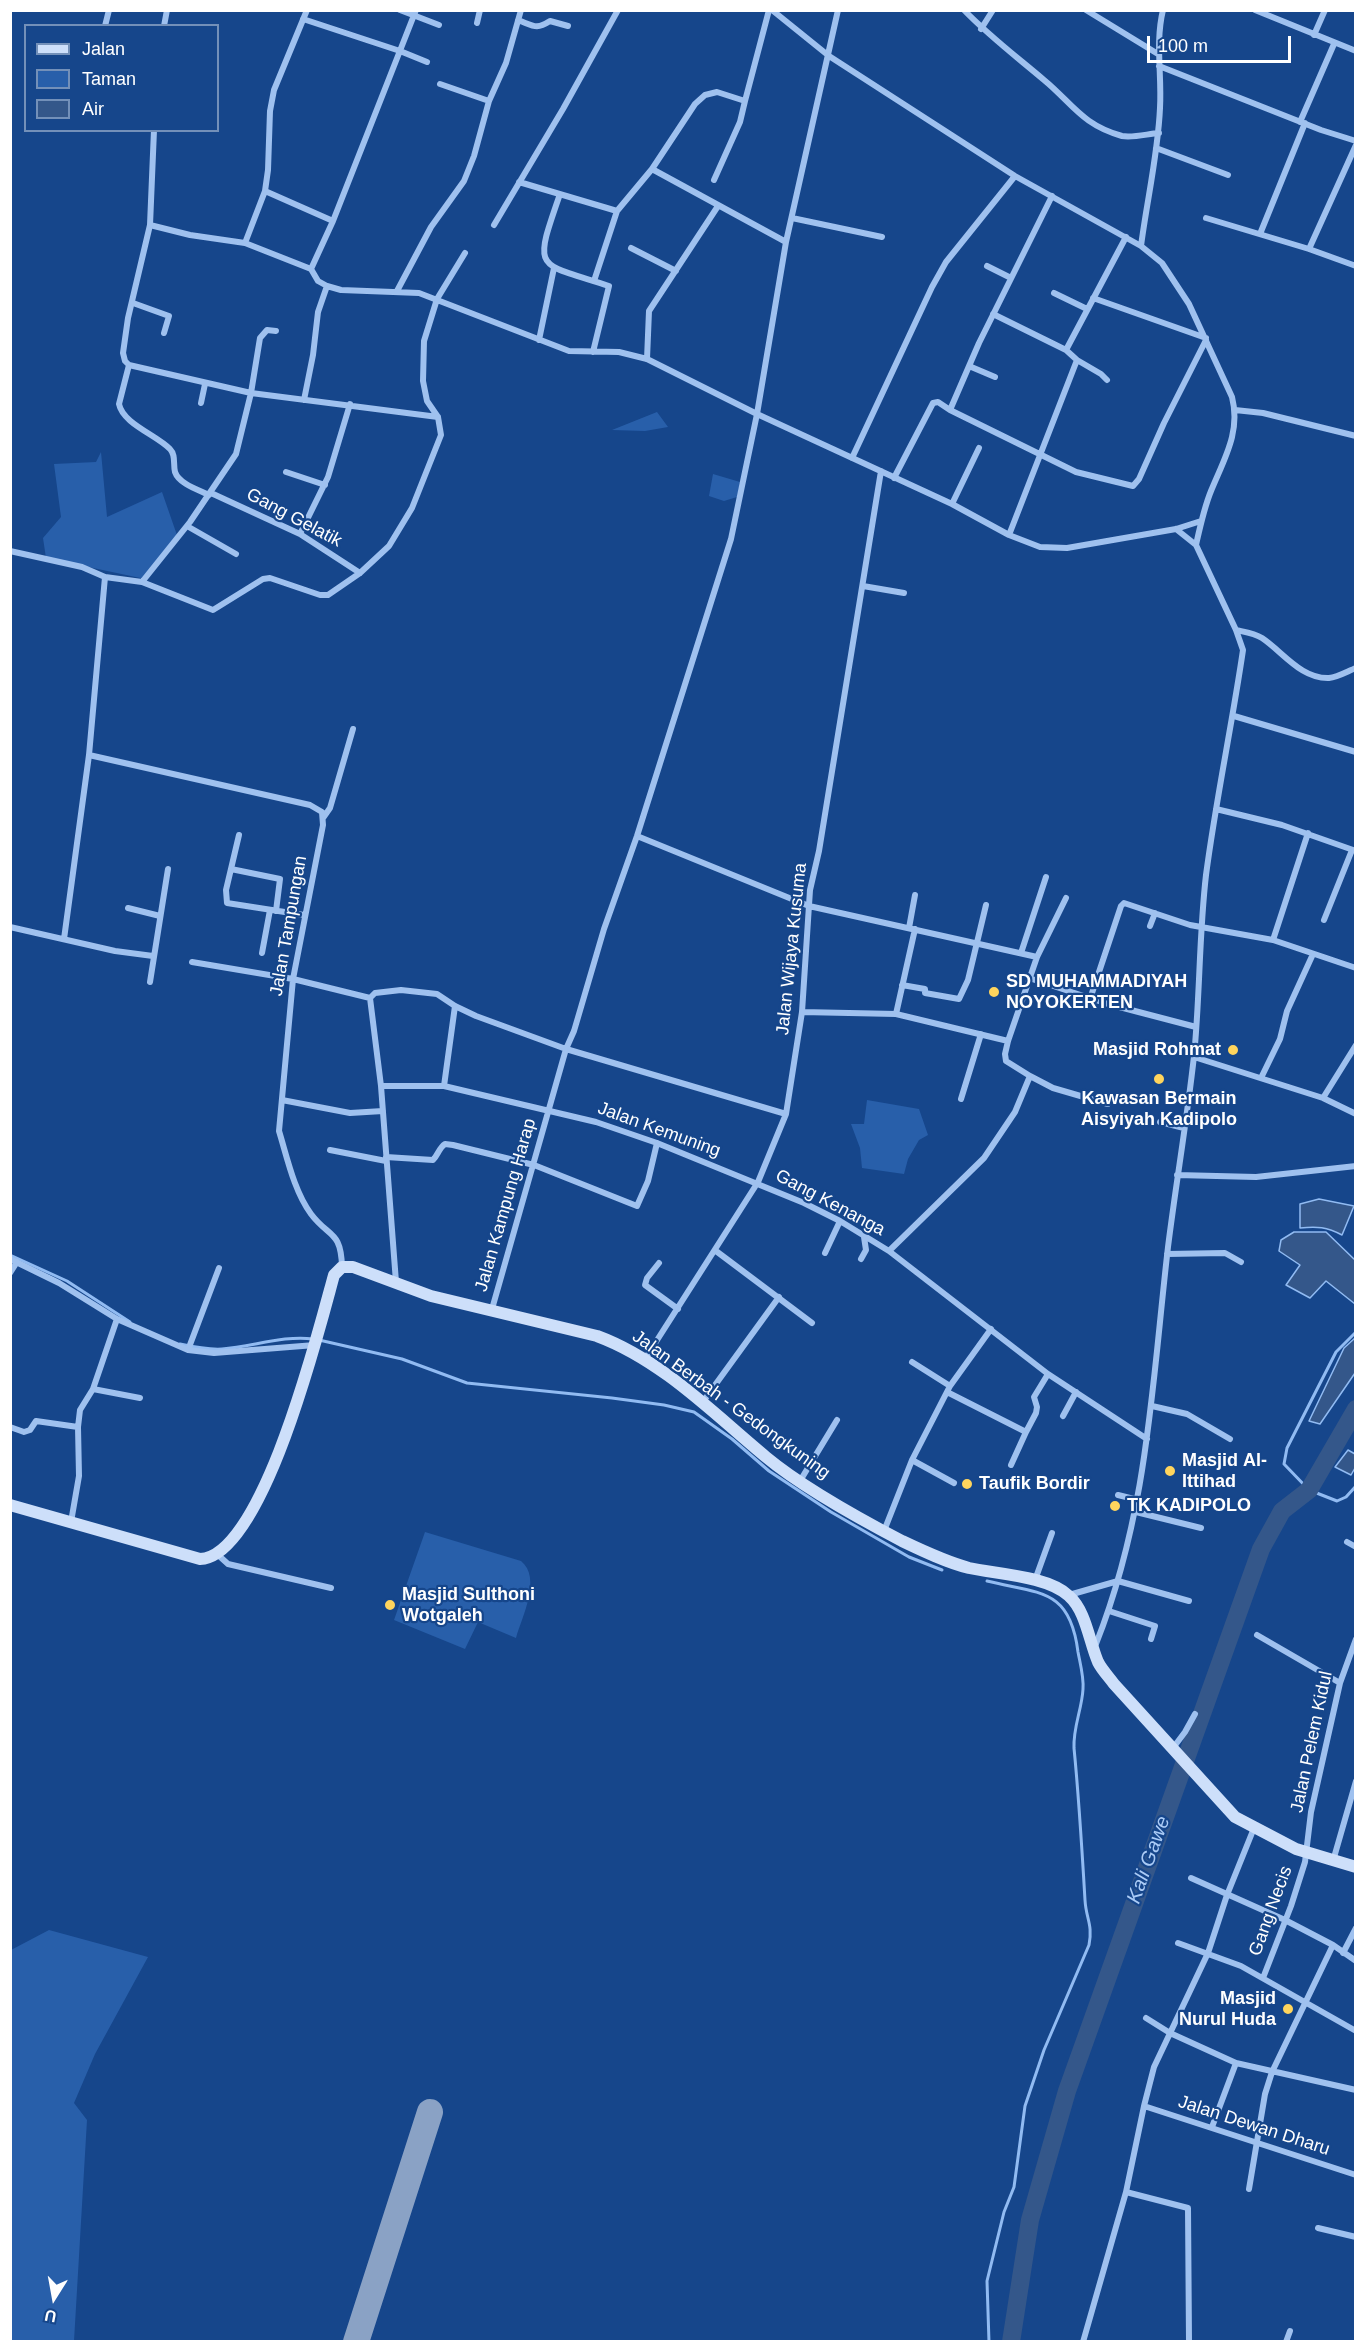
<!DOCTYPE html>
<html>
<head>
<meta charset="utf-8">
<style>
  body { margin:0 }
  #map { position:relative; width:1366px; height:2352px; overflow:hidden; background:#16468b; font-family:Helvetica,sans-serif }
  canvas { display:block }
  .frame { position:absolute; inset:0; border:12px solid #fff; pointer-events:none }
  .legend { position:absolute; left:24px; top:24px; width:195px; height:108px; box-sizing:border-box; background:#16468b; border:2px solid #7390b9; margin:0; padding:8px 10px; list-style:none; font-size:18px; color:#fff }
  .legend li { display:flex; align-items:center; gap:12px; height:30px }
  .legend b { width:30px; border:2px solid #7390b9 }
  .north { position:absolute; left:24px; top:2268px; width:60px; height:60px; -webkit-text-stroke:4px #16468b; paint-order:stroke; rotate:191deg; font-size:16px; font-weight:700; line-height:24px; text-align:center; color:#fff }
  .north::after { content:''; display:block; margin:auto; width:21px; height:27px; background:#fff; clip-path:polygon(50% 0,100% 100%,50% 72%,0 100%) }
  .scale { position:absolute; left:1147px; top:36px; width:144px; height:27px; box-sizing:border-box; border:3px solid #fff; border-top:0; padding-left:8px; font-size:18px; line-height:21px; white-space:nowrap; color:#fff; -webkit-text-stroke:4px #16468b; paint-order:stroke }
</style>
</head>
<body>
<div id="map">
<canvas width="1366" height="2352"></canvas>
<div class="frame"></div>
<ul class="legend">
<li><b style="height:8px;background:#cddffa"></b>Jalan</li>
<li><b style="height:16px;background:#285faa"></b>Taman</li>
<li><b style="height:16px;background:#34578a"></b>Air</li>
</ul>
<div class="north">U</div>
<div class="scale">100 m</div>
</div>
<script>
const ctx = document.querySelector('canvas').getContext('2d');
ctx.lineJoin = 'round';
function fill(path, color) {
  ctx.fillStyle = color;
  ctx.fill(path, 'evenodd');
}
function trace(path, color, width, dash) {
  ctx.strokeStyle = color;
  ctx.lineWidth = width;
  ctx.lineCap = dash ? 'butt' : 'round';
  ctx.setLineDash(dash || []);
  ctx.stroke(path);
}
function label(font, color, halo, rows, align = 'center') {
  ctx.font = font + ' Helvetica,sans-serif';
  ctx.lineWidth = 4.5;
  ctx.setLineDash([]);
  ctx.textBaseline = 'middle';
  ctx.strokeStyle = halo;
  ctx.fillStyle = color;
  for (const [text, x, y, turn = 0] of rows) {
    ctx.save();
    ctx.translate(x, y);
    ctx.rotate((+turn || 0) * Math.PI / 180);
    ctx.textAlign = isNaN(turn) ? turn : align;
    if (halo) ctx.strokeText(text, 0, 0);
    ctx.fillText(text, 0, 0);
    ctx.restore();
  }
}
fill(new Path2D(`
  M657,412L668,427L645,431L612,430Z
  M101,452L107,517L162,492L178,538L145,579L46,558L43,538L61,517L54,464L96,462Z
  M713,474L740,482L737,497L724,501L709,496Z
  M867,1100L919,1109L928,1135L919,1140L908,1159L904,1174L862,1168L860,1148L851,1124H864Z
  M425,1532L521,1561C542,1578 522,1617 516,1638L478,1622L465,1649L394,1620Z
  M49,1930L148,1957L95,2054L74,2103L87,2120L74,2341H11V1950Z`), '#285faa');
const water = new Path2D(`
  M1319,1199L1354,1206L1342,1235C1327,1227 1317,1226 1300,1228V1204Z
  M1294,1232H1326L1355,1260V1304L1326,1281L1310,1298L1286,1285L1300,1265L1279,1251L1281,1240Z
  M1355,1338V1373L1320,1424L1309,1421L1344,1348Z
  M1348,1450L1355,1454V1468L1351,1475L1335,1467Z`);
fill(water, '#34578a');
trace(water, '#91bbf2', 1.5);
trace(new Path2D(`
  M10,1255L67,1281L130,1322
  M1356,1332L1336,1352L1287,1448L1284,1464L1309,1490L1337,1501L1346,1497L1356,1486
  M319,1340L402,1359L467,1383L612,1398L664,1405L694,1412L732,1439L769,1471L831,1512L909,1557L942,1570
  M180,1344C194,1347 208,1350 222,1349C252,1347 283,1335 313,1339
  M987,1581C1040,1594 1070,1588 1078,1652C1080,1663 1084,1677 1083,1689C1082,1709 1073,1727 1074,1748C1079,1799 1082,1849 1085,1900C1086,1919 1093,1924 1089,1945L1044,2050L1025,2106L1014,2187L1004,2212L987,2281L989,2342`), '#91bbf2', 3);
trace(new Path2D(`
  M1011,2342L1030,2220L1067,2091L1261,1549L1282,1511L1309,1490L1356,1409`), '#34578a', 18);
trace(new Path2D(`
  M356,2342L430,2112`), '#8aa2c5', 26);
trace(new Path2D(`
  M400,10L439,25
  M772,10L829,56L1015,176L1141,246L1162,263L1189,304L1232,397C1241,432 1224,459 1211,491C1204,508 1200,527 1196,545L1236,630L1243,650C1232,725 1216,799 1206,875C1199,935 1200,996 1194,1056C1187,1120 1176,1183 1168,1247C1152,1384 1148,1513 1096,1644L1093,1647
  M964,10C989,36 1017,57 1044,80C1072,103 1082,125 1122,136C1133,138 1147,134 1159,133
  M1086,10L1158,54
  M1255,10L1356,51
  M303,19L400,51L427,62
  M518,20C534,26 536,30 550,21L568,26
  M477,23L480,10
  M105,26L109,10
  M164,26L167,10
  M981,29L993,10
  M1314,35L1325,10
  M1159,66L1321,130L1356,141
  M440,84L489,101
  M1300,122L1334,44
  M154,130L150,225L128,318L123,353L125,361L129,365L251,393L438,417
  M1156,148L1228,175
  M652,169L786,242
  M714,180L740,122L745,101
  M519,182L617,211L652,169L695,104L705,95L717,92L745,101L769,10
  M265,191L333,221
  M560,194C533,272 535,262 609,286L593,352
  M792,218L882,237
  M1206,218L1309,249L1356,266
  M150,225L190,235L245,243L311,269L318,281L327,286L341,290L419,293L569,351L619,352L647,359L757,414L952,504L1009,535L1040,547L1067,548L1176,529L1201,521
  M494,225L563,109L618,10
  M1260,234L1305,123
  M245,243L265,191L268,170L270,111L274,90L307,10
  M1141,246C1147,200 1158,154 1160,108C1162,75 1155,43 1163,10
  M631,248L676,271
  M1309,249L1356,145
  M987,266L1011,278
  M311,269L333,221L416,10
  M594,281L617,211
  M397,291L431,227L464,181L474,156L489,101L506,63L521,10
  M1054,293L1087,309
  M1093,298L1206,338
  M133,303L169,316L164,333
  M993,314L1066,350L1077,360L1101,374L1107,380
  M539,340L554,268
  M1066,350L1126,237
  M647,359L649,311L718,206
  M129,365L119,404C123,424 157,435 170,449C176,455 173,464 175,472C179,484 199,490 209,495
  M969,366L995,377
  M304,400L313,355L318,312L327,286
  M201,403L205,384
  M950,410L1076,472L1133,486L1139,479L1164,423L1206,340
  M1235,410L1263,413L1356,436
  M852,458L932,287L946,262L1015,176
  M286,472L325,485
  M894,478L933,403L938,402L950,410L979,343L1052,196
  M211,493L300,534L360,573
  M952,504L979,448
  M187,526L236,554
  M1176,529L1196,545
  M300,534L328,477L350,404
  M1009,535L1077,360
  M10,551L82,567L105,577L142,582L213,610L263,579L270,578L320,595H328L360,573L389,546L412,508L441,435L438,417L427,401L423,381L424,341L437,299L465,253
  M142,582L190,522L236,454L251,393L260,338L267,330L276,331
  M863,586L904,593
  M1236,630C1245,632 1254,633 1262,638C1283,652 1301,679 1329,678C1338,677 1348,671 1356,668
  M1234,716L1356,752
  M89,755L310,805L322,812L323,825L293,979L279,1131C287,1157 294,1191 311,1214C329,1238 341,1230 342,1267
  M1216,809L1282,825L1356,851
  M323,818L330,808L353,729
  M239,835L226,890L227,903L304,915
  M637,836L809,906L1037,957
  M231,869L280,879L276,911
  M128,908L160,916
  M1324,920L1352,850
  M1150,926L1155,913
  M10,927L115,951L153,956
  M909,928L915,895
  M64,939L89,755L105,577
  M1273,940L1308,833
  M262,953L270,910
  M1021,953L1046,877
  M192,962L293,979L370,998L381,1086L396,1282
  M1029,978L1108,1004L1196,1027
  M150,982L168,869
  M902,985L925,989V993L959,999L968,980L986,905
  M370,998L375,993L401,990L437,994L455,1006L476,1016L566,1049L786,1114
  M1090,999L1121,906L1124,903L1190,925L1273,940L1356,968
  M802,1012L896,1014L1008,1041L1037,957L1066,898
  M896,1014L915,929
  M1194,1057L1323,1098L1356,1114
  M1030,1076L1053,1088L1108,1104
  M1261,1078L1280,1039L1287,1011L1313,954
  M381,1086H444L596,1122L657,1143L804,1203L840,1221L889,1251L1048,1374L1147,1439
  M444,1086L455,1006
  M1323,1098L1356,1045
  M961,1099L981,1034
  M282,1100L350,1113L383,1111
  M1160,1122L1184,1128
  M330,1150L386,1161
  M386,1157L433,1160C438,1155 439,1148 445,1144L453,1145L534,1165L637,1206L648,1181L657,1143
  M1177,1175L1256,1177L1356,1166
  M716,1251L812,1323
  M889,1251L984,1158L1015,1112L1030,1076L1006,1061L1005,1054L1008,1041
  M825,1253L840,1221
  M1167,1254L1225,1253L1241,1262
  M10,1259L59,1283L117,1319L188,1350L214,1353L315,1345
  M861,1259L866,1250L864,1237
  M659,1263L647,1278L645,1285L678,1309
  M10,1273L17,1262
  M492,1309L566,1049L574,1031L604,929L637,836L731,539L757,414L786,242L838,10
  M188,1350L219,1268
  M645,1359L758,1182L786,1114L802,1012L810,890L819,851L881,471
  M912,1362L950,1386
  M93,1389L140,1398
  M947,1392L1026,1432L1036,1413L1037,1407L1034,1397L1048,1374
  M702,1403L779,1297
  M1152,1406L1187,1414L1230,1439
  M1063,1416L1076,1392
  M10,1427L24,1432L30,1430L36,1421L78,1427
  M912,1460L954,1483
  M1011,1465L1026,1432
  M800,1481L837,1420
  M1118,1495L1138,1500
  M1136,1512L1201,1528
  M71,1522L79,1476L78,1427L80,1410L93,1389L117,1319
  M884,1531L912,1460L950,1386L991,1329
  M1347,1542L1356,1547
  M217,1554L228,1564L331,1588
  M1035,1580L1052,1533
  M1069,1595L1118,1581L1189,1601
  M1109,1611L1155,1626L1151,1639
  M1257,1635L1340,1683
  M1173,1748L1185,1732L1195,1714
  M1333,1861L1356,1781
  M1191,1878L1285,1920L1333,1945L1356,1961
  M1178,1943L1241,1966L1356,2031
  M1343,1953L1356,1928
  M1263,1978L1291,1906L1305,1862L1311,1812L1340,1683L1356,1639
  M1146,2018L1170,2033L1236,2063L1356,2090
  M1144,2106L1356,2175
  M1212,2127L1236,2063
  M1249,2189L1265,2094L1272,2072L1333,1945
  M1126,2192L1188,2208L1189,2342
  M1318,2228L1356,2237
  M1083,2342L1126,2192L1144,2106L1154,2067L1208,1953L1227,1895L1254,1828
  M1286,2342L1290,2331`), '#9fc1ef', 6);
trace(new Path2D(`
  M10,1505L200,1559C263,1557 319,1329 334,1275L342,1267H353L431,1296L597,1336C662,1360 714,1414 766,1457C802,1487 860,1519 902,1541C923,1551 946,1562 969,1568C997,1574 1048,1576 1069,1596C1086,1611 1089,1641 1098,1662C1102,1670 1109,1677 1114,1684L1235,1817L1296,1849L1356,1867`), '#cddffa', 12);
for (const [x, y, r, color] of [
  [994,992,6,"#ffd55d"],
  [1233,1050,6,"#ffd55d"],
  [1159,1079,6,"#ffd55d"],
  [1170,1471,6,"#ffd55d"],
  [967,1484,6,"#ffd55d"],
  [1115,1506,6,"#ffd55d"],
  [390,1605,6,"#ffd55d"],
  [1288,2009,6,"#ffd55d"]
]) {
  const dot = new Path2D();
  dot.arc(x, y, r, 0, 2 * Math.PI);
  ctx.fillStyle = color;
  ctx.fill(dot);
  trace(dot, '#16468b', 2);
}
label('18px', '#fff', '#16468b', [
  ["Gang Gelatik",294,518,28],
  ["Jalan Tampungan",289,926,-80],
  ["Jalan Wijaya Kusuma",792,949,-84],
  ["Jalan Kemuning",659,1130,20],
  ["Gang Kenanga",830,1203,28],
  ["Jalan Kampung Harap",506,1205,-74],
  ["Jalan Berbah - Gedongkuning",731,1405,36],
  ["Jalan Pelem Kidul",1312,1742,-78],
  ["Gang Necis",1271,1911,-70],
  ["Jalan Dewan Dharu",1254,2126,18]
]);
label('bold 18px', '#fff', '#16468b', [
  ["SD MUHAMMADIYAH",1006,982],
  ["NOYOKERTEN",1006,1003],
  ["Masjid Rohmat",1221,1050,"right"],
  ["Kawasan Bermain",1159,1099,"center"],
  ["Aisyiyah Kadipolo",1159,1120,"center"],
  ["Masjid Al-",1182,1461],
  ["Ittihad",1182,1482],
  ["Taufik Bordir",979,1484],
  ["TK KADIPOLO",1127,1506],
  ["Masjid Sulthoni",402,1595],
  ["Wotgaleh",402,1616],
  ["Masjid",1276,1999,"right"],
  ["Nurul Huda",1276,2020,"right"]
], 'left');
label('italic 20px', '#abcbf6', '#16468b', [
  ["Kali Gawe",1149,1860,-70]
]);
</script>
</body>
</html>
